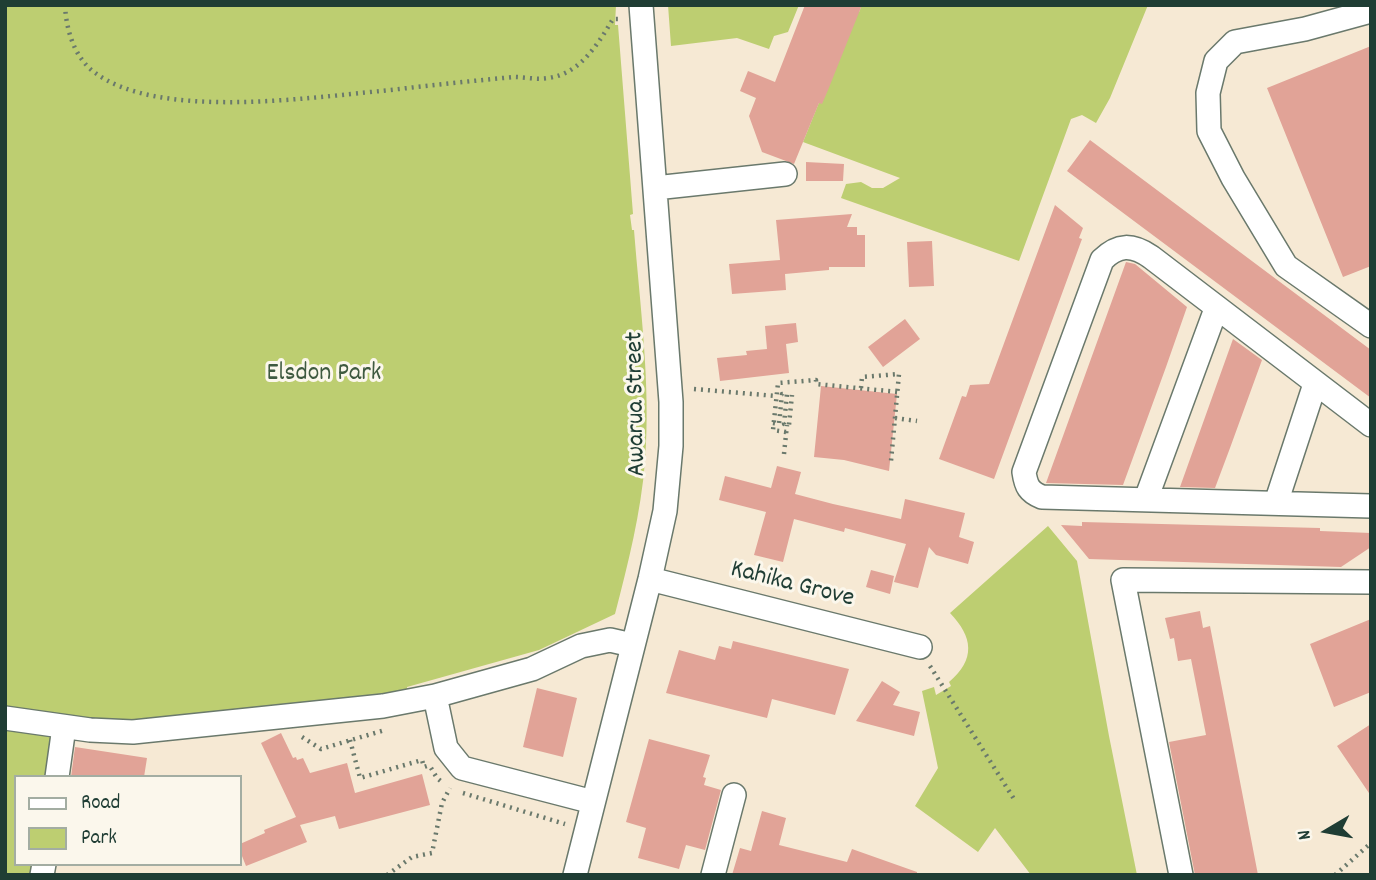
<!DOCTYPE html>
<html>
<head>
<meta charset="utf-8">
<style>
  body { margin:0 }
  #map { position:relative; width:1376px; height:880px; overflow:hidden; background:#f6e9d4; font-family:Dekko,sans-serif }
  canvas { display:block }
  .frame { position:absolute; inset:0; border:7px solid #1f3d34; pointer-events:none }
  .legend { position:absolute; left:14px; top:775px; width:228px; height:91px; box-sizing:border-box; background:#fbf7ec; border:2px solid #a3ada2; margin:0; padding:9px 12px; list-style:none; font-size:21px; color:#1f3d34 }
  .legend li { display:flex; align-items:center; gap:14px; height:35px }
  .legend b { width:35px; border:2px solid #a3ada2 }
  .north { position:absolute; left:1292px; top:796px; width:70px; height:70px; -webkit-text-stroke:5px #fbf7ec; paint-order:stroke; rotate:260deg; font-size:19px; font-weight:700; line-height:28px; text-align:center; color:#1f3d34 }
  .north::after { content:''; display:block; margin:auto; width:24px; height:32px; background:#1f3d34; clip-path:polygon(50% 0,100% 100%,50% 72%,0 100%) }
</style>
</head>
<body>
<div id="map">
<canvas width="1376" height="880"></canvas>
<div class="frame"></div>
<ul class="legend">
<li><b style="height:9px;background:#fff"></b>Road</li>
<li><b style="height:19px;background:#bdce71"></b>Park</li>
</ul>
<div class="north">N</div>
</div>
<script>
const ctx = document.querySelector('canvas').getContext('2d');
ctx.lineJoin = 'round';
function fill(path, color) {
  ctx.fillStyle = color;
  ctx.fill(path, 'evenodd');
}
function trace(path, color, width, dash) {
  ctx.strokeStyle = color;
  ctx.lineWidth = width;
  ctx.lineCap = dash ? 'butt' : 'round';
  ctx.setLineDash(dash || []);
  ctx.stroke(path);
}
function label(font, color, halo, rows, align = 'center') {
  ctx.font = font + ' Dekko,sans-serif';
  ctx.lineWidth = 6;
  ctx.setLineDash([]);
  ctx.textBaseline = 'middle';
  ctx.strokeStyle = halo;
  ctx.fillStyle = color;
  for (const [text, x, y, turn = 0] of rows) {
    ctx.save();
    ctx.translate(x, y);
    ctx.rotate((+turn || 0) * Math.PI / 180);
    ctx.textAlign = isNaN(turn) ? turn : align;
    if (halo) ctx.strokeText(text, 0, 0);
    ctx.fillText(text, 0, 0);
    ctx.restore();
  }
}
fill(new Path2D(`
  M5,5H616L615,25H618L633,214L630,215L632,230H634C640,306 651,385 645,461C641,513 628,564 615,614L539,650L407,687L408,693L126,724L5,711Z
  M668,5H799L788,32L774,36L769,49L737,38L671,46Z
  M862,5H1148L1110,98L1096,123L1082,115L1071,119L1019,261L841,198L846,184L861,182L872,188H883L900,178L803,142L856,11L859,12Z
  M1048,526L1077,561L1109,736L1137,875H1031L995,828L978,852L915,806L938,768L922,691L934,687L936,695L951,686L949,682C976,659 973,637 950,613Z
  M5,726L53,732L47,777H16V864H35L33,875H5Z`), '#bdce71');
fill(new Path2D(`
  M805,5H862L828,90L822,104L819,103L794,164L762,152L749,116L756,98L740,91L748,71L775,82Z
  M1371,46V266L1343,277L1267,88Z
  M1090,140L1371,350V398L1067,171Z
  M806,162L844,164L843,181H806Z
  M1055,205L1083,228L1079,238L1082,239L994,479L939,459L962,396L966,397L970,385L989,384Z
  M852,214L847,227H857V235H865V267H829V270L785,274L786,290L732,294L729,264L780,260L776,220Z
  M932,241L934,286L909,287L907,242Z
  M1126,262L1135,264L1187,307L1166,367L1123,485L1046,483Z
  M905,319L920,339L883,367L868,347Z
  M796,323L798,342L786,344L789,373L720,381L717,358L747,355L746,351L767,349L765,326Z
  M1233,339L1262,360L1230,448L1215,488L1180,487Z
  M821,386L897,394L889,471L844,460L814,457Z
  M777,466L801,472L795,494L833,504L901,519L905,499L965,513L959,537L974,542L968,564L936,555L929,547L918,588L894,582L906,544L845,528L844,532L794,519L783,562L754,555L766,512L719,500L725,476L771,488Z
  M1082,522L1320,528V531L1371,533V547L1341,567L1089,559L1061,525L1082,526Z
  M871,570L894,576L890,594L866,587Z
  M1200,611L1203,628L1210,626L1258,875H1195L1169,742L1206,735L1191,659L1178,661L1174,638L1170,639L1165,618Z
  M1371,619V692L1334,707L1310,644Z
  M733,641L849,669L835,715L772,699L767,718L666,693L679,650L715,660L719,646L731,649Z
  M882,681L900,692L893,705L920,712L914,736L856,721Z
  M537,688L577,698L563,757L523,747Z
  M1371,724V796L1337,746Z
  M281,733L293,758L296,757L297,760L303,758L310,773L347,763L355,793L422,774L430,805L339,829L335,816L300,825L307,842L246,866L240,851V844L265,833L264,830L296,817L261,743Z
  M649,739L710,755L703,777L706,778L704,785L721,790L705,850L686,845L679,869L638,858L646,828L626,822Z
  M75,747L147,758L144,777H71Z
  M762,811L786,818L779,845L847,862L852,849L917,872V875H732L740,848L751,851Z`), '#e1a397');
const minor = new Path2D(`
  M1371,11L1305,29L1235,42L1216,61L1208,93L1209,131L1233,178L1286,266L1371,326
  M655,188L785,174
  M1371,425L1151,257C1132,244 1118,244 1102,260L1024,472C1026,486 1029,492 1042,497L1371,506
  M1146,499L1216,309
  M1276,503L1315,384
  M650,579L920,647
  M5,718L90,730L133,732L383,706L435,696
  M57,777L64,727
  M593,802L462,768L446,748L435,696L532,669L581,646L610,640L632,645
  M42,875L44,864
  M575,875L650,579L665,511L671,446V402L641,5
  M713,875L734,795
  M1181,875L1123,580L1371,582`);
trace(minor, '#6a796c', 26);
trace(new Path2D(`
  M65,5C66,29 74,57 94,72C157,120 305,98 381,91C426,86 470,81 514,77C525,77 537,80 548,78C580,74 598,44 613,19H620
  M861,388L862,377L899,374L891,461
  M694,389L776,396
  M895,418L917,421
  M773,423L779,424L782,394H787L784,424L789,425L792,395
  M786,432L773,430L778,383L816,380V384L898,392
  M784,454L787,425
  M930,666L1014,799
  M302,737L321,749L385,730
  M350,740L360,778L422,760L424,767L430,765
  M431,768L437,778L443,783
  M463,793L565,824
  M387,875L412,857L432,853L442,803L450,788
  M1335,875L1371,843`), '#6a796c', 4.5, [2, 5]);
trace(minor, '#fff', 23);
label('26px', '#3f5a40', '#fbf7ec', [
  ["Elsdon Park",324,375]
]);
label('26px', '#1f3d34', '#fbf7ec', [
  ["Awarua Street",638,404,-91],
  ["Kahika Grove",792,586,14]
]);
</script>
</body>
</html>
